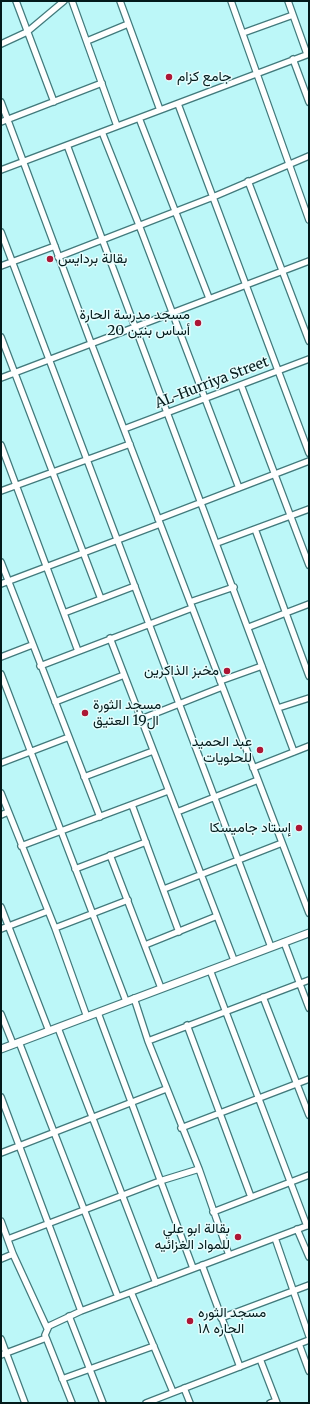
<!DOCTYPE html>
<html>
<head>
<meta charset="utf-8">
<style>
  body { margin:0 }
  #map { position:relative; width:310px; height:1404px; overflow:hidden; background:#bcf7f8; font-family:Merriweather,serif }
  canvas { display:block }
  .frame { position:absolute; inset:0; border:2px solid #031a1b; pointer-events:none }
</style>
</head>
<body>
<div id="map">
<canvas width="310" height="1404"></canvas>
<div class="frame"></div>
</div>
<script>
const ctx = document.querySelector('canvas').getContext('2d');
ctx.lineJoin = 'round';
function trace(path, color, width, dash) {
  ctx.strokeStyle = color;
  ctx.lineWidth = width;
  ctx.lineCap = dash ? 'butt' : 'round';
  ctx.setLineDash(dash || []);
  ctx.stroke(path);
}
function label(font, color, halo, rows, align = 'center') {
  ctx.font = font + ' Merriweather,Vazirmatn,serif';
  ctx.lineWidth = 3;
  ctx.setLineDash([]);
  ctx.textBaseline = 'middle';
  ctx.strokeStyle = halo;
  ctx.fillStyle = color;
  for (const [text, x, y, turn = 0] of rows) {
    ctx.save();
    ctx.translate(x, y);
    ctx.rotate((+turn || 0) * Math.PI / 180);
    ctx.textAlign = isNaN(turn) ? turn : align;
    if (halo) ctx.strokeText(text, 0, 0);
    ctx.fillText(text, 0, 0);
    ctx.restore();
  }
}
const minor = new Path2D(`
  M16,1L54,102
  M72,1L117,126
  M120,1L160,110
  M231,1L309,220
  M288,1L307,54
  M243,33L293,15
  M87,41L128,24
  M1,44L27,32L64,1
  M293,59L309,102
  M1,102L91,343L309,913
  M178,104L309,453
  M139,118L209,298
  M1,122L102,83
  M102,132L139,225L239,488
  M67,145L294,752
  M1,170L309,54
  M248,181L309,341
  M1,232L271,947
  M58,257L213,197L309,156
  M1,266L55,246
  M1,337L101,599L64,613
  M1,378L309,261
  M241,385L309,565
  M124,429L309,359
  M1,445L78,651
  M1,491L130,444
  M158,519L309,461
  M255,529L309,676
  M217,543L309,509
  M1,562L100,817
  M1,584L160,524
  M101,599L135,586
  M190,602L234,587
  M249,627L309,604
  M110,638L234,960
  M1,657L32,645
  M40,666L192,608
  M1,674L126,1001
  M220,681L262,666
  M55,702L124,675
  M278,708L309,698
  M141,719L222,687
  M1,763L69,737
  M253,768L309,746
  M84,777L153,751
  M1,793L55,928L87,1017
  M132,805L179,932
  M177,812L258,780
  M1,815L8,812
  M21,846L168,791
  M110,855L161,988
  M75,869L146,842
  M164,889L282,843
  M1,907L49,1031
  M55,928L128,900
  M1,929L48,911
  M284,942L309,1008
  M145,945L217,916
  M210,970L307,1226
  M263,997L309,1115
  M134,998L148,1041L199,1169L229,1255
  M98,1013L193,1268
  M1,1014L13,1044
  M187,1025L251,1197
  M58,1028L156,1283
  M148,1041L309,980
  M19,1042L118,1297
  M1,1097L81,1311
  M181,1128L309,1079
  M1,1153L166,1089
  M213,1212L309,1175
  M1,1221L13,1254L47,1328
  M297,1229L309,1257
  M275,1238L309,1336
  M8,1239L160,1181L199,1169
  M1,1259L13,1254
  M202,1265L240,1367
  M131,1292L173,1392
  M69,1316L103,1403
  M221,1318L309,1285
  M1,1339L25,1403
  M299,1344L309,1371
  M1,1355L46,1338
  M260,1359L277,1403
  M62,1379L154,1346
  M184,1388L190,1403
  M72,1403L45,1335L49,1326L81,1311L309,1225
  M146,1403L309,1340
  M270,1403L276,1401`);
const tertiary = new Path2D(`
  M1,1049L309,933`);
trace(minor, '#427a7c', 8);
trace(tertiary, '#427a7c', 9);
trace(minor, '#fff', 5.5);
trace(tertiary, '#fff', 7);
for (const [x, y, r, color] of [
  [169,77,4,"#ac1635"],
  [50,259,4,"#ac1635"],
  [198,323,4,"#ac1635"],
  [227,671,4,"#ac1635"],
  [85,713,4,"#ac1635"],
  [260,750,4,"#ac1635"],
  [299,828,4,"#ac1635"],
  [238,1237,4,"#ac1635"],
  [190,1321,4,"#ac1635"]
]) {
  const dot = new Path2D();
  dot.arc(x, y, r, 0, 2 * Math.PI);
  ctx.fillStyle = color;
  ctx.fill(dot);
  trace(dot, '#e6fdfd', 1.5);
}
label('14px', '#031a1b', '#e6fdfd', [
  ["جامع كزام",177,77,"left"],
  ["بقالة بردايس",58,259,"left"],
  ["مسجد مدرسة الحارة",190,315],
  ["20 أساس بنين",190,331],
  ["مخبز الذاكرين",219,671],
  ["مسجد الثورة",93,705,"left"],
  ["ال19 العتيق",93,721,"left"],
  ["عبد الحميد",252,742],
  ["للحلويات",252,758],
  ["إستاد جاميسكا",291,828],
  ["بقالة ابو علي",230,1229],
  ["للمواد الغزائيه",230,1245],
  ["مسجد الثوره",198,1313,"left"],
  ["الحاره ١٨",198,1329,"left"]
], 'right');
label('14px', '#031a1b', '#e6fdfd', [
  ["AL-Hurriya Street",212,383,-21]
]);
</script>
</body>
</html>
